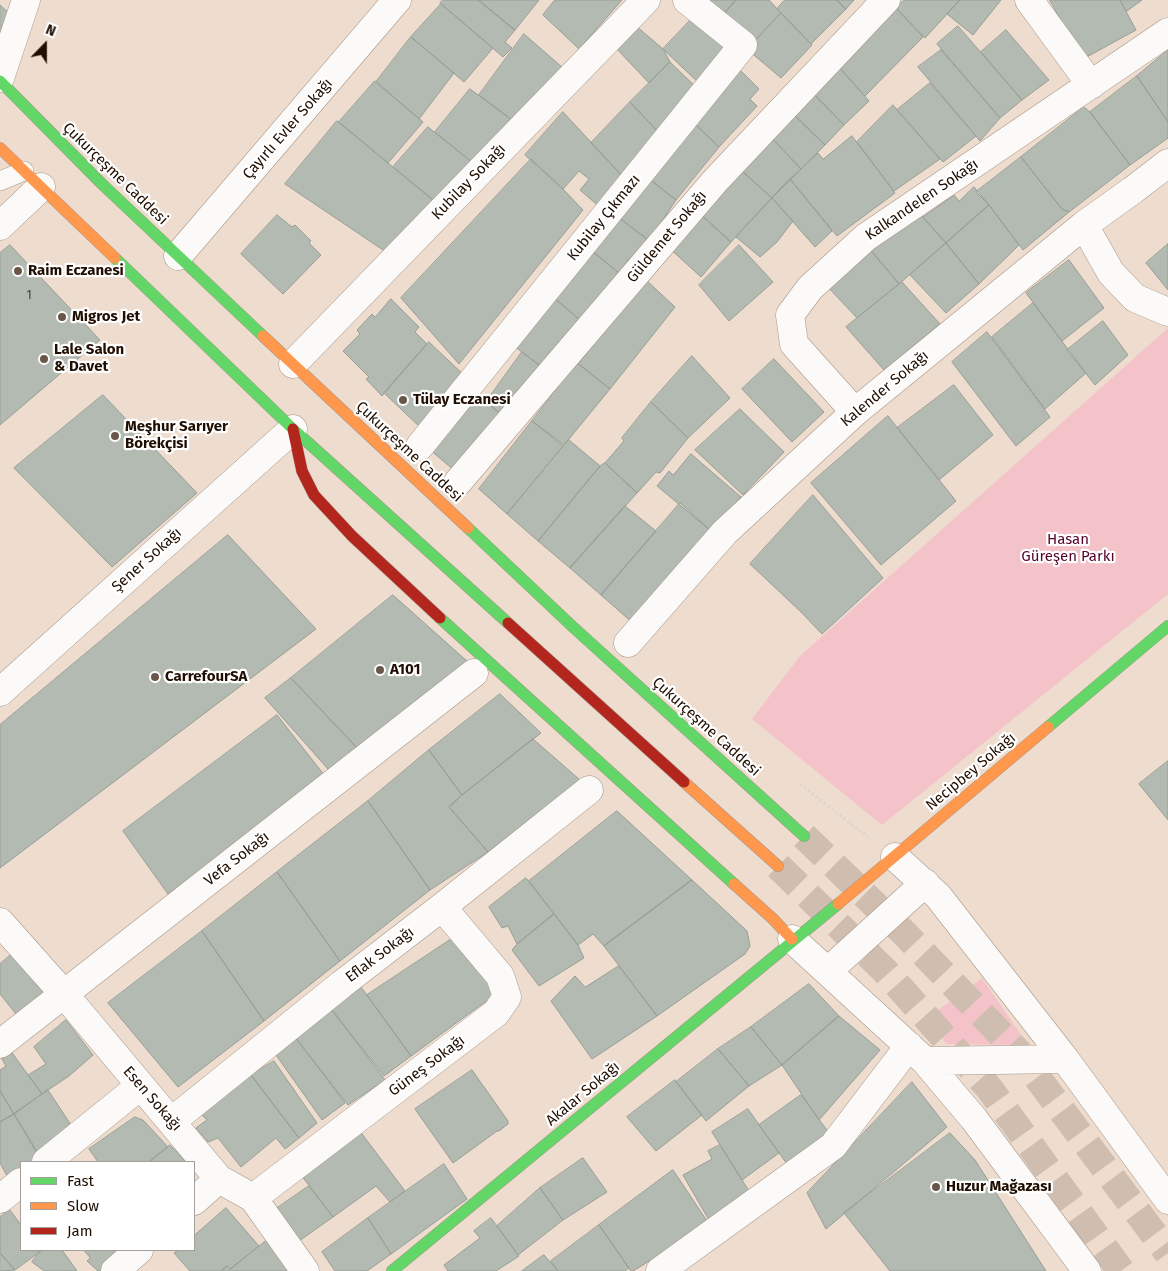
<!DOCTYPE html>
<html>
<head>
<meta charset="utf-8">
<style>
  body { margin:0 }
  #map { position:relative; width:1168px; height:1271px; overflow:hidden; background:#eedcce; font-family:"Fira Sans",sans-serif }
  canvas { display:block }
  .legend { position:absolute; left:20px; top:1161px; width:175px; height:90px; box-sizing:border-box; background:#fff; border:1px solid #a69f99; margin:0; padding:6px 9px; list-style:none; font-size:15px; color:#200e01 }
  .legend li { display:flex; align-items:center; gap:10px; height:25px }
  .legend b { width:25px; border:1px solid #a69f99 }
  .north { position:absolute; left:20px; top:20px; width:50px; height:50px; -webkit-text-stroke:4px #fff; paint-order:stroke; rotate:22deg; font-size:14px; font-weight:700; line-height:20px; text-align:center; color:#200e01 }
  .north::after { content:''; display:block; margin:auto; width:18px; height:22px; background:#200e01; clip-path:polygon(50% 0,100% 100%,50% 72%,0 100%) }
</style>
</head>
<body>
<div id="map">
<canvas width="1168" height="1271"></canvas>
<ul class="legend">
<li><b style="height:6px;background:#63d668"></b>Fast</li>
<li><b style="height:6px;background:#ff974d"></b>Slow</li>
<li><b style="height:6px;background:#b3261e"></b>Jam</li>
</ul>
<div class="north">N</div>
</div>
<script>
const ctx = document.querySelector('canvas').getContext('2d');
ctx.lineJoin = 'round';
function fill(path, color) {
  ctx.fillStyle = color;
  ctx.fill(path, 'evenodd');
}
function trace(path, color, width, dash) {
  ctx.strokeStyle = color;
  ctx.lineWidth = width;
  ctx.lineCap = dash ? 'butt' : 'round';
  ctx.setLineDash(dash || []);
  ctx.stroke(path);
}
function label(font, color, halo, rows, align = 'center') {
  ctx.font = font + ' "Fira Sans",sans-serif';
  ctx.lineWidth = 4.5;
  ctx.setLineDash([]);
  ctx.textBaseline = 'middle';
  ctx.strokeStyle = halo;
  ctx.fillStyle = color;
  for (const [text, x, y, turn = 0] of rows) {
    ctx.save();
    ctx.translate(x, y);
    ctx.rotate((+turn || 0) * Math.PI / 180);
    ctx.textAlign = isNaN(turn) ? turn : align;
    if (halo) ctx.strokeText(text, 0, 0);
    ctx.fillText(text, 0, 0);
    ctx.restore();
  }
}
fill(new Path2D(`
  M1168,328V594L882,825L752,719L800,656Z
  M982,978L1028,1045L946,1044L927,1018Z`), '#f4c3c9');
const building = new Path2D(`
  M443,0H479L515,30L505,42L512,48L503,57L440,3Z
  M478,0H539L515,30Z
  M555,0H622L579,49L543,15Z
  M709,0H736L723,15Z
  M736,0H769L781,13L752,43L723,15Z
  M785,0H837L846,9L811,44L777,9Z
  M837,0H854L846,9Z
  M904,0H960L925,38L896,8Z
  M960,0H1001L973,35L947,14Z
  M1050,0H1120L1136,30L1083,59Z
  M1120,0H1142L1127,11Z
  M441,4L493,48L464,82L411,37Z
  M0,5L14,18L1,33L0,32Z
  M893,5L923,37L865,96L835,63Z
  M699,11L736,49L702,86L663,49Z
  M781,13L812,45L781,78L748,50Z
  M635,25L663,49L670,62L649,83L616,48Z
  M958,26L1022,100L1000,118L937,44Z
  M1006,30L1049,80L1022,100L981,52Z
  M524,34L563,68L516,123L479,95Z
  M411,37L454,73L419,119L376,82Z
  M941,50L1000,118L980,141L918,67Z
  M1168,50V122L1137,76Z
  M832,59L869,101L844,125L806,86Z
  M670,62L700,91L661,135L630,102Z
  M738,68L759,89L750,99L757,106L719,147L695,124L726,89L723,87Z
  M1137,76L1168,122V138L1130,165L1090,112Z
  M375,81L423,122L388,163L339,122Z
  M930,83L976,136L943,162L897,110Z
  M806,86L844,125L825,145L789,110Z
  M470,89L516,123L479,168L435,132Z
  M630,102L661,135L624,178L591,143Z
  M893,105L940,159L894,191L857,142Z
  M1084,107L1090,112L1130,165L1069,212L1062,209L1021,157Z
  M789,110L825,145L801,169L767,133Z
  M563,112L627,181L602,209L580,190L589,179L579,171L563,189L525,155Z
  M337,121L439,205L392,256L285,184Z
  M695,124L719,147L676,200L648,178Z
  M428,127L479,168L443,208L393,167Z
  M769,135L801,169L772,198L738,167Z
  M852,136L895,193L837,236L790,179L818,153L823,159Z
  M1021,157L1062,209L1069,212L1023,250L989,205L976,192Z
  M531,159L563,189L583,210L459,364L401,298Z
  M737,167L772,198L731,242L697,211Z
  M648,178L676,200L649,241L618,217Z
  M790,179L832,231L815,247L772,198Z
  M974,187L989,205L946,243L923,217L954,195L959,201Z
  M772,198L793,221L777,242L760,257L736,237Z
  M989,205L1019,245L979,284L946,243Z
  M697,211L731,242L701,277L667,246Z
  M918,212L946,243L899,284L867,246Z
  M277,215L292,227L295,225L311,241L309,243L321,255L283,294L241,254Z
  M618,217L655,245L640,266L628,259L621,275L591,250Z
  M946,243L979,284L946,313L910,275Z
  M1168,244V290L1146,263Z
  M10,245L100,340L0,425V253Z
  M739,245L773,282L729,321L699,285Z
  M870,249L899,284L857,318L826,285Z
  M591,250L621,275L581,321L553,297Z
  M1069,260L1104,308L1062,341L1026,293Z
  M645,279L675,307L610,389L579,364Z
  M902,282L940,324L884,370L846,327Z
  M553,297L581,321L543,368L514,346Z
  M391,299L419,327L415,332L427,344L382,396L366,379L369,377L343,351L360,334L357,330L372,314L375,317Z
  M1033,303L1086,373L1045,409L992,337Z
  M1103,321L1128,355L1095,385L1067,350Z
  M987,332L1050,417L1016,446L952,362Z
  M429,342L467,378L423,430L384,393Z
  M522,352L543,368L507,419L486,402Z
  M692,356L730,398L688,438L651,402Z
  M774,359L824,412L792,442L742,389Z
  M577,363L610,389L564,445L532,421Z
  M954,385L993,435L939,480L897,428Z
  M474,393L507,419L462,477L429,449Z
  M103,395L197,493L112,567L14,468Z
  M651,402L688,438L660,473L656,472L637,493L605,463L624,441L622,438Z
  M740,409L784,452L743,495L695,450Z
  M888,416L956,501L881,565L811,483Z
  M532,421L563,446L507,514L479,489Z
  M569,440L600,466L538,541L507,514Z
  M691,454L741,497L711,531L657,486L669,471L673,475Z
  M605,463L637,493L570,568L538,541L600,466Z
  M813,495L883,578L822,634L801,612L750,564Z
  M680,503L711,531L634,624L601,595Z
  M625,506L656,531L601,595L570,568Z
  M228,535L316,629L0,868V725Z
  M393,595L468,662L359,750L291,678Z
  M291,678L359,750L328,769L265,698Z
  M500,694L541,733L462,795L429,750Z
  M277,715L325,776L168,894L123,831Z
  M533,739L580,780L488,852L449,807L462,795Z
  M429,750L462,795L449,807L488,852L430,890L368,801Z
  M1168,761V820L1139,784Z
  M368,801L430,890L340,961L277,872Z
  M617,811L692,880L604,946L593,934L578,945L529,881Z
  M277,872L340,961L264,1021L202,931Z
  M526,878L554,914L517,944L508,926L502,928L489,907Z
  M692,880L747,931L750,946L745,954L657,1016L604,946Z
  M554,914L578,945L584,958L539,986L512,950L517,944Z
  M202,931L264,1021L178,1087L108,1003Z
  M456,936L500,991L411,1056L367,995Z
  M12,954L45,993L16,1014L0,994V964Z
  M619,966L657,1016L592,1059L551,1001L575,976L585,987Z
  M809,984L839,1016L782,1065L751,1027Z
  M361,987L411,1056L384,1076L332,1010Z
  M332,1010L385,1080L348,1105L295,1037Z
  M839,1016L880,1050L819,1120L782,1065Z
  M66,1020L93,1055L69,1076L42,1094L28,1075L46,1064L34,1047Z
  M751,1027L782,1065L749,1086L718,1049Z
  M295,1037L345,1103L322,1120L276,1055Z
  M718,1049L749,1086L706,1121L676,1082Z
  M10,1050L42,1094L14,1114L0,1091V1070L6,1066L0,1055Z
  M274,1061L317,1123L299,1138L251,1075Z
  M472,1070L508,1121V1124L499,1131H497L453,1163L415,1109Z
  M251,1075L299,1138L285,1149L276,1138L241,1167L218,1138L208,1142L196,1128L207,1120L201,1114Z
  M675,1080L702,1115L656,1151L627,1117Z
  M912,1082L947,1127L826,1229L807,1193Z
  M48,1090L75,1131L38,1155L14,1114Z
  M0,1091L14,1114L0,1122Z
  M801,1095L832,1137L790,1168L759,1125Z
  M748,1109L779,1153L742,1180L712,1132Z
  M14,1114L32,1143L38,1155L39,1162H21V1176L11,1183L0,1163V1122Z
  M135,1117L143,1120L168,1147L149,1162H98L89,1149Z
  M359,1130L405,1191L390,1202L376,1186L333,1217L298,1171Z
  M950,1133L975,1160L1046,1271H890L844,1213Z
  M170,1145L186,1162H149Z
  M720,1145L749,1191L740,1196L741,1199L709,1220L683,1175L712,1159L708,1151Z
  M583,1158L607,1192L563,1220L540,1188Z
  M444,1164L467,1199L391,1254L368,1218Z
  M673,1170L709,1224L633,1271H631L599,1225Z
  M309,1186L333,1217L292,1246L270,1213Z
  M540,1188L563,1220L518,1255L497,1226Z
  M226,1208L259,1246L230,1269L227,1266L221,1271H190L174,1253L178,1250H194V1236Z
  M10,1210L21,1225V1250L41,1251L15,1270L0,1253V1217Z
  M368,1218L391,1254L367,1271H335L322,1252Z
  M491,1218L519,1256L496,1271H448L444,1265L480,1238L474,1231Z
  M599,1225L629,1268L625,1271H558L551,1261Z
  M271,1237L298,1271H221L227,1266L230,1269Z
  M41,1250H62L77,1271H44L32,1262Z
  M84,1250H116L121,1256L104,1271H98L87,1261L90,1258Z
  M0,1253L15,1270L0,1271Z
  M544,1255L558,1271H522Z`);
fill(building, '#b3bab1');
trace(building, '#969e95', 1);
trace(new Path2D(`
  M804,836L904,933L1019,1053L1168,1253
  M778,866L885,971L989,1088L1121,1271`), '#cfbdaf', 28, [28, 14]);
const lane = new Path2D(`
  M0,181L24,171`);
const street = new Path2D(`
  M1029,0L1091,85
  M0,78L26,0
  M1084,225L1111,273L1135,298L1168,312
  M0,226L41,187
  M178,256L397,0
  M293,364L646,0
  M855,412L794,344L790,315L810,288L866,237L1168,32
  M420,446L743,45L687,0
  M458,482L715,181L886,0
  M628,643L725,532L855,412L1084,225L1133,190L1168,163
  M0,692L293,429
  M895,857L938,896L1065,1059L1168,1200
  M0,922L64,994L219,1179L253,1198L305,1271
  M792,939L925,1061L974,1119L1087,1271
  M828,971L925,883
  M0,1044L474,673
  M925,1061L1065,1059
  M172,1121L342,984L442,907L589,790
  M46,1162L140,1086
  M253,1198L496,1013L507,997L500,976L442,907
  M0,1199L21,1182
  M194,1201L219,1179
  M115,1271L139,1250
  M660,1271L833,1146L909,1046`);
const fast = new Path2D(`
  M0,81L102,184L263,336
  M115,258L293,429L508,623
  M468,528L573,627L804,836
  M440,618L734,884
  M1048,727L1168,626
  M392,1271L838,904`);
const slow = new Path2D(`
  M0,148L115,258
  M263,336L468,528
  M684,782L778,866
  M734,884L772,918L792,939
  M838,904L1048,727`);
const jam = new Path2D(`
  M293,429L302,471L314,495L352,536L440,618
  M508,623L684,782`);
trace(lane, '#a69688', 20);
trace(street, '#a69688', 29);
trace(fast, '#a69688', 12);
trace(slow, '#a69688', 12);
trace(jam, '#a69688', 12);
trace(new Path2D(`
  M800,784L868,837`), '#dbd6d1', 3, [2.5, 2.5]);
trace(lane, '#fcfaf8', 19);
trace(street, '#fcfaf8', 28);
trace(fast, '#63d668', 11);
trace(slow, '#ff974d', 11);
trace(jam, '#b3261e', 11);
for (const [x, y, r, color] of [
  [18,271,5,"#685649"],
  [62,317,5,"#685649"],
  [44,359,5,"#685649"],
  [403,400,5,"#685649"],
  [115,436,5,"#685649"],
  [380,670,5,"#685649"],
  [155,677,5,"#685649"],
  [936,1187,5,"#685649"]
]) {
  const dot = new Path2D();
  dot.arc(x, y, r, 0, 2 * Math.PI);
  ctx.fillStyle = color;
  ctx.fill(dot);
  trace(dot, '#fff', 2);
}
label('12px', '#45392d', null, [
  ["1",29,296]
]);
label('15px', '#200e01', '#fff', [
  ["Çayırlı Evler Sokağı",288,129,-49],
  ["Çukurçeşme Caddesi",115,174,44],
  ["Kubilay Sokağı",469,182,-46],
  ["Kalkandelen Sokağı",922,200,-34],
  ["Kubilay Çıkmazı",604,218,-51],
  ["Güldemet Sokağı",667,237,-50],
  ["Kalender Sokağı",885,389,-40],
  ["Çukurçeşme Caddesi",409,452,43],
  ["Şener Sokağı",147,560,-42],
  ["Çukurçeşme Caddesi",706,727,42],
  ["Necipbey Sokağı",971,772,-40],
  ["Vefa Sokağı",237,859,-38],
  ["Eflak Sokağı",380,955,-37],
  ["Güneş Sokağı",427,1066,-37],
  ["Akalar Sokağı",583,1094,-40],
  ["Esen Sokağı",152,1099,49]
]);
label('bold 15px', '#200e01', '#fff', [
  ["Raim Eczanesi",28,271],
  ["Migros Jet",72,317],
  ["Lale Salon",54,350],
  ["& Davet",54,367],
  ["Tülay Eczanesi",413,400],
  ["Meşhur Sarıyer",125,427],
  ["Börekçisi",125,444],
  ["A101",390,670],
  ["CarrefourSA",165,677],
  ["Huzur Mağazası",946,1187]
], 'left');
label('15px', '#55042a', '#fff', [
  ["Hasan",1068,540],
  ["Güreşen Parkı",1068,557]
]);
</script>
</body>
</html>
